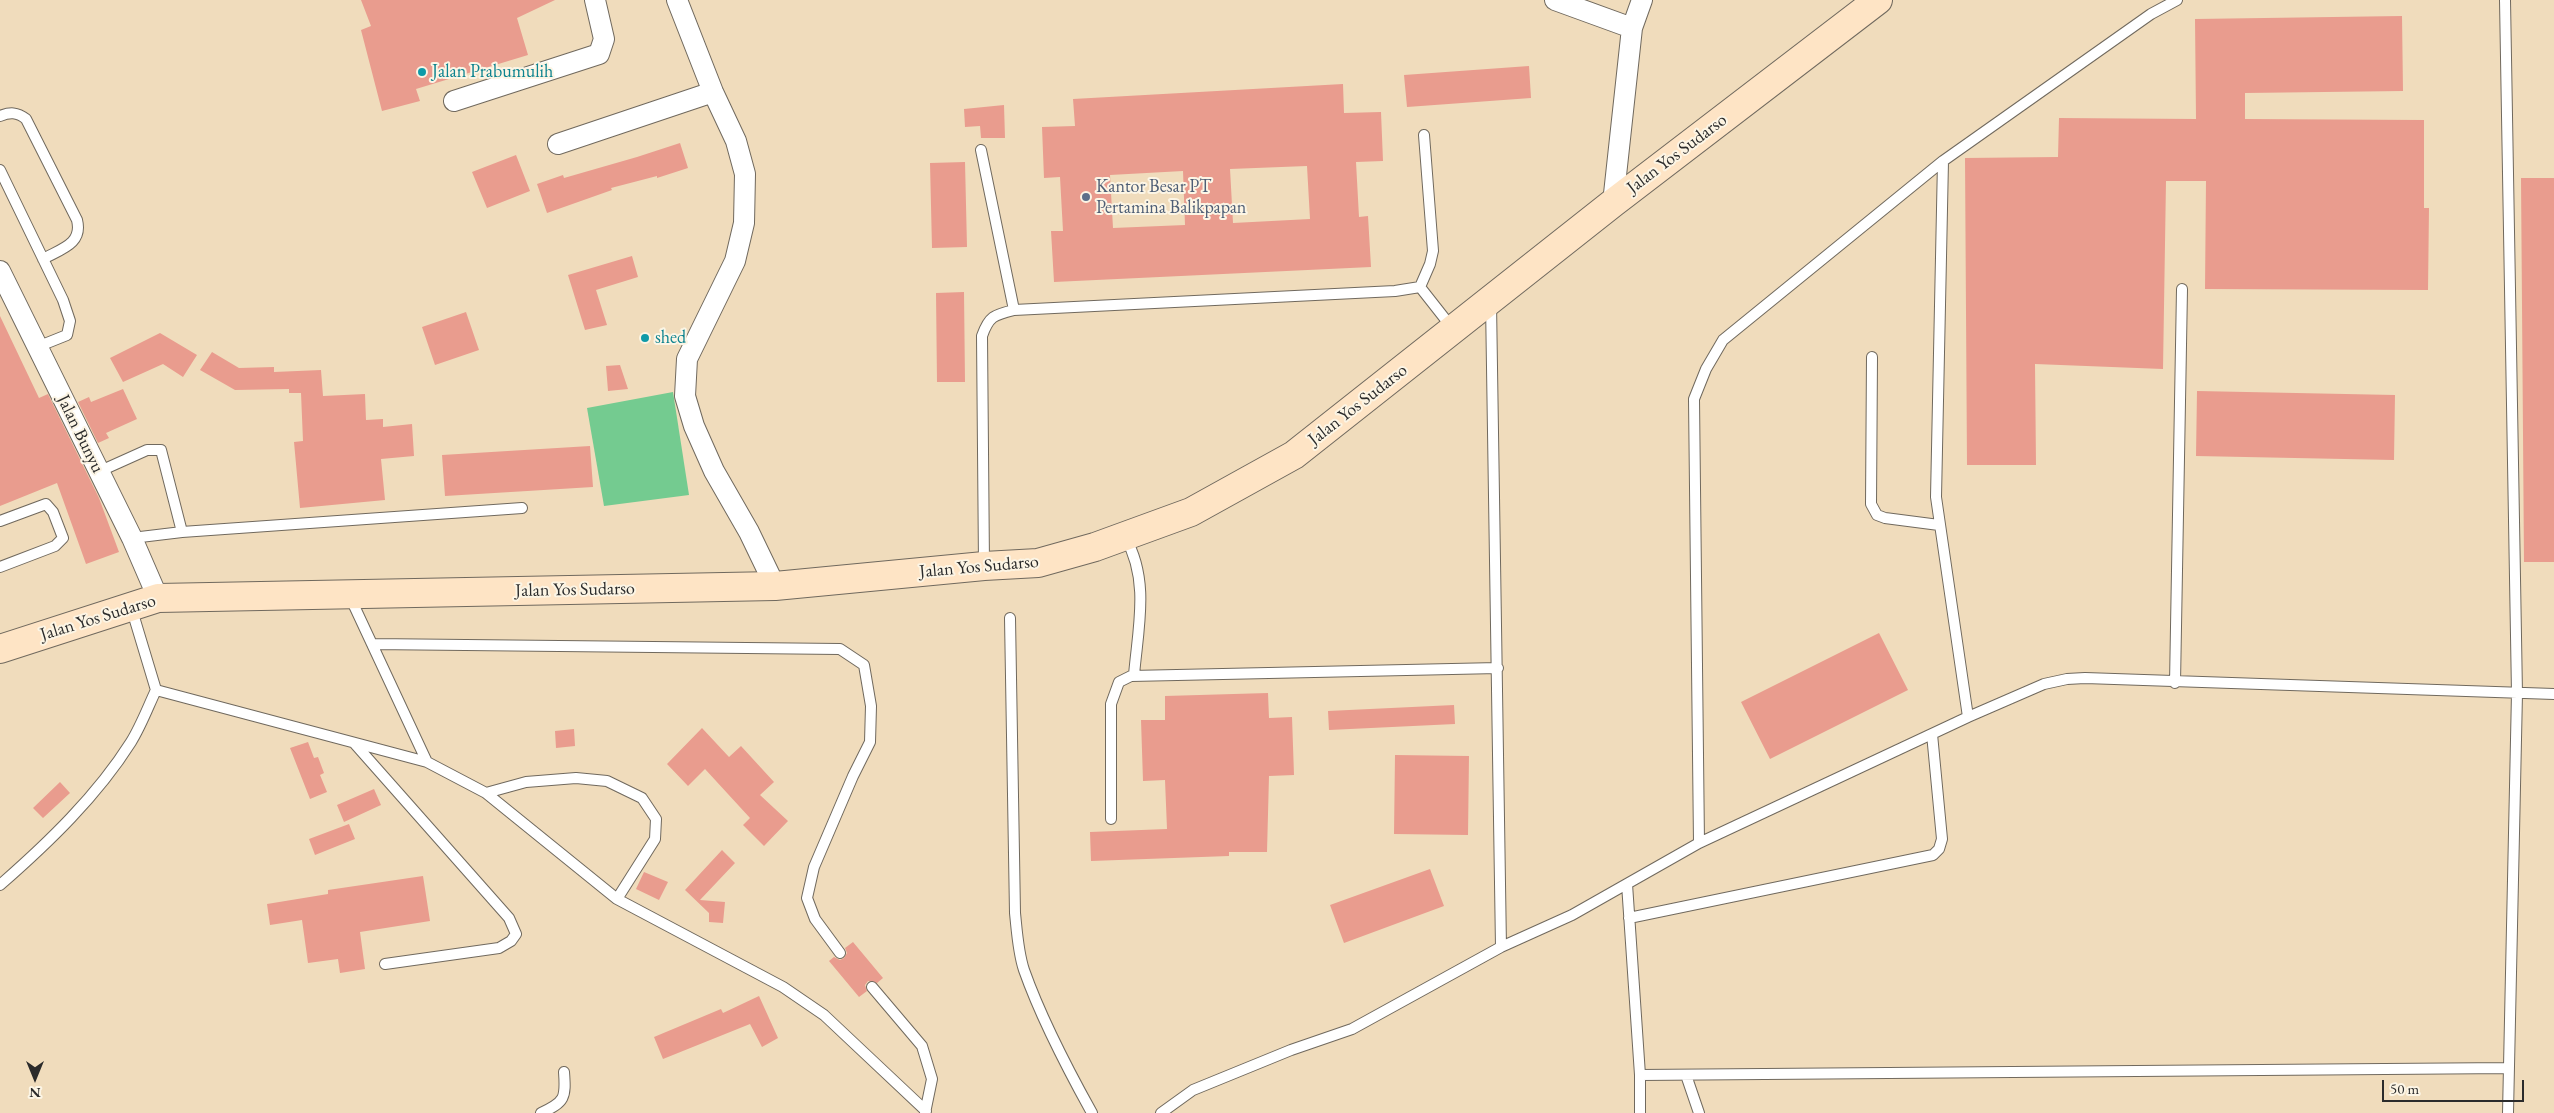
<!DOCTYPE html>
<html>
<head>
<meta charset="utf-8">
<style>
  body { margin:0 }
  #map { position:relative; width:2554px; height:1113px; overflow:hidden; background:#f0dcbc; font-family:"EB Garamond",serif }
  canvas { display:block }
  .north { position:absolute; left:10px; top:1053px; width:50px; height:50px; -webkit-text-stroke:4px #fcf5e5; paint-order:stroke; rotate:180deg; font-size:14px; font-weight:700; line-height:20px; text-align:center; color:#2b2b2b }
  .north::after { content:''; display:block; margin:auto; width:18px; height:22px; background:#2b2b2b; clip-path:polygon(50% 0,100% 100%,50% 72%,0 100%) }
  .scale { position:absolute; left:2382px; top:1080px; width:142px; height:22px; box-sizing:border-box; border:2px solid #2b2b2b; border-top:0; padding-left:6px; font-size:15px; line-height:18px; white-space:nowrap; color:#2b2b2b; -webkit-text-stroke:4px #fcf5e5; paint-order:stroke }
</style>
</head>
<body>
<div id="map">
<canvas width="2554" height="1113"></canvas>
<div class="north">N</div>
<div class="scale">50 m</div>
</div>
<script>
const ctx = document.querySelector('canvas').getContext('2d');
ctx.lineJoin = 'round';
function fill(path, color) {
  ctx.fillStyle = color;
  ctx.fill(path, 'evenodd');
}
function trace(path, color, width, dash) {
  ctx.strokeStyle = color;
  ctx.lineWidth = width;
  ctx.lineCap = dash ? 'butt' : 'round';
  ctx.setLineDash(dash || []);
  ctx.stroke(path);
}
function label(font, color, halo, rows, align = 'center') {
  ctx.font = font + ' "EB Garamond",serif';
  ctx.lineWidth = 4;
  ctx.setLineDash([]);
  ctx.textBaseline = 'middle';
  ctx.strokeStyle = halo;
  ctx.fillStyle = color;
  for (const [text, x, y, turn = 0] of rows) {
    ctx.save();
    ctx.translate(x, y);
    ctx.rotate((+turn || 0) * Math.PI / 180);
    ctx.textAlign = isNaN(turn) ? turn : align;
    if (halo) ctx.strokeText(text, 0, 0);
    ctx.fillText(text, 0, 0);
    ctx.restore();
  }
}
fill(new Path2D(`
  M673,392L689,495L604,506L587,408Z`), '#74cb90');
fill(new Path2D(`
  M361,0H555L517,18L528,55L416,89L420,101L382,111L361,30L371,26Z
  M2402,16L2403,91L2245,93V119L2424,120V208H2429L2428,290L2205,289L2206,181H2166L2163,369L2035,364L2036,465H1967L1965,158L2058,157L2059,118L2196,119L2195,19Z
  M1529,66L1531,98L1407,107L1404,75Z
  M1343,84L1344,113L1381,112L1383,161L1356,162L1359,217L1368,216L1371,267L1054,282L1051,231H1063L1060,177L1044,178L1042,127L1075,126L1073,99ZM1307,166L1310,219L1233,223L1230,169ZM1183,171L1185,225L1113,228L1110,175Z
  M1004,105L1005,138H981L980,126L965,127L964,109Z
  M680,143L688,168L657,178V176L611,188L612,190L547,213L537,184L563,175L564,178L637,157Z
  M516,155L530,191L487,208L472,172Z
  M965,162L967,247L932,248L930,163Z
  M2521,178H2554V562H2524Z
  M632,256L638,277L596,290L607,325L585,330L568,275Z
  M964,292L965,382H937L936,293Z
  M466,312L479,350L435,365L422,327Z
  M0,316L39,398L48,394L99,498L119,552L86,564L57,483L0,506Z
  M160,333L197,355L183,377L163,364L123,382L110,358Z
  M212,352L239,368L274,367V372L321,370L323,396L365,394L366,420L383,419V427L412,424L414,456L381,459L385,500L300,508L294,442L303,441L301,393H289V389L235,390L200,370Z
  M620,365L628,389L608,391L606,366Z
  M123,389L137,419L106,433L109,438L98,443L78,402L89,397L91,402Z
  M2197,391L2395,395L2394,460L2196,456Z
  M590,446L593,487L445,496L442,455Z
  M1879,633L1908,690L1770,759L1741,702Z
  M1268,693L1269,718L1292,717L1294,775L1269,776L1267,852H1229V856L1091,861L1090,832L1167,829L1165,780L1143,781L1141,720H1165V696Z
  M1454,705L1455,724L1329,730L1328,711Z
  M702,728L729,757L741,746L774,782L760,795L788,821L764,846L743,825L750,818L705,769L688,786L667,764Z
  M574,729L575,746L556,748L555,731Z
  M308,742L314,758L318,757L324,773L320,775L327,792L310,799L290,748Z
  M1395,755L1469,756L1468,835L1394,834Z
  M60,782L70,793L43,818L33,808Z
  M374,789L381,805L344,822L337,805Z
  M349,824L355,839L315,855L309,839Z
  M722,850L735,863L700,900L725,902L723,923L709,922V913L685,890Z
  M1430,869L1444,906L1344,943L1330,905Z
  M644,872L668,882L659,900L636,889Z
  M423,876L430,921L360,932L365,969L340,973L338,959L308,963L302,920L270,925L267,904L328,894V890Z
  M853,942L883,978L877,983L868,981L865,985L867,991L859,997L829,961L834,957L840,960L844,958L847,953L845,948Z
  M759,996L778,1038L762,1047L750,1024L663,1059L654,1037L721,1009L723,1013Z`), '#e99c8e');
const service = new Path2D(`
  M2505,0L2517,693L2508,1113
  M0,116C10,112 17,112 26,119L77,220C83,244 61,249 43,259
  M981,150L1014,310
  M0,170L63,300L70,321L67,335L37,347
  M1420,287L1430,264L1433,251L1424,135
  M1420,287L1453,329
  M1491,303L1501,947
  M1872,357L1871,504L1877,515L1885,518L1939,525
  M98,472L147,450H161L182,532
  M0,521L46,504L53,512L63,538L55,546L0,567
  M1125,537C1150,580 1138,628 1134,675
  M132,538L182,532L522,508
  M984,565L982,336C989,316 994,315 1014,310L1395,291L1420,287
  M350,597L427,762
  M1010,618L1015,913C1017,932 1018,952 1024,970C1041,1018 1067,1068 1092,1113
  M372,644L840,649L864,665L871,706L870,742L853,776L814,867L807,898L815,919L840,953
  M2175,683L2182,289
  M156,690L427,762L486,793L617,899L783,987L824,1015L926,1111
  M1968,717L1936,497L1943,161L2151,14L2177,0
  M355,744L509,918L516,934L511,941L499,948L385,964
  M486,793L526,782L576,778L607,781L642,798L656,819L655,839L617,899
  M1111,819V704L1119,682L1131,676L1498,668
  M1699,843L1694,399L1706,369L1723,340L1943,161
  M1627,884L1640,1075V1113
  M0,885C48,843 97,796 131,742C141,726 148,707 156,690L131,607
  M1629,918L1933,855L1939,849L1942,839L1932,734
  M872,987L922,1046L932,1079L925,1113
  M1640,1075L2509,1068
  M1686,1075L1699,1113
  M541,1113C565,1102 566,1098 564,1072
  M1161,1113L1193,1090L1291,1050L1352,1029L1501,947L1572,915L1699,843L1968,717L2044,684L2067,679L2085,678L2554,694`);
const minor = new Path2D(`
  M677,0L713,92L736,141L745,174L744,223L735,261L687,359L685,396L694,426L714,471L749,532L775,586
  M1555,0L1632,28
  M454,101L599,54L604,39L595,0
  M558,144L713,92
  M1613,203L1632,28L1642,0
  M0,271L132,538L158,598`);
const secondary = new Path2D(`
  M0,649L158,598L775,586L984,566L1038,563L1095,547L1191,512L1294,455L1613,203L1878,0`);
trace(service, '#70695e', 12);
trace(minor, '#70695e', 22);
trace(secondary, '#70695e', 30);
trace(service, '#fff', 10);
trace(minor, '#fff', 20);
trace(secondary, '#fee4c5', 28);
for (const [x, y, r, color] of [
  [422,72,5,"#0f9aa8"],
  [1086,197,5,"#5c6f8a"],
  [645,338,5,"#0f9aa8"]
]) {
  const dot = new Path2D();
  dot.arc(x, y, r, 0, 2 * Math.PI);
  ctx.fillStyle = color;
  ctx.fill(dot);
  trace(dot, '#fcf5e5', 2);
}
label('18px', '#0d838f', '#fcf5e5', [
  ["Jalan Prabumulih",432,72],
  ["shed",655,338]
], 'left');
label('18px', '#2b2b2b', '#fcf5e5', [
  ["Jalan Yos Sudarso",1677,154,-37],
  ["Jalan Yos Sudarso",1358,405,-38],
  ["Jalan Bunyu",80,434,64],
  ["Jalan Yos Sudarso",979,567,-5],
  ["Jalan Yos Sudarso",575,590,-1],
  ["Jalan Yos Sudarso",98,618,-17]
]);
label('18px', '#4e5e75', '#fcf5e5', [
  ["Kantor Besar PT",1096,187],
  ["Pertamina Balikpapan",1096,208]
], 'left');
</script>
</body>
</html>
